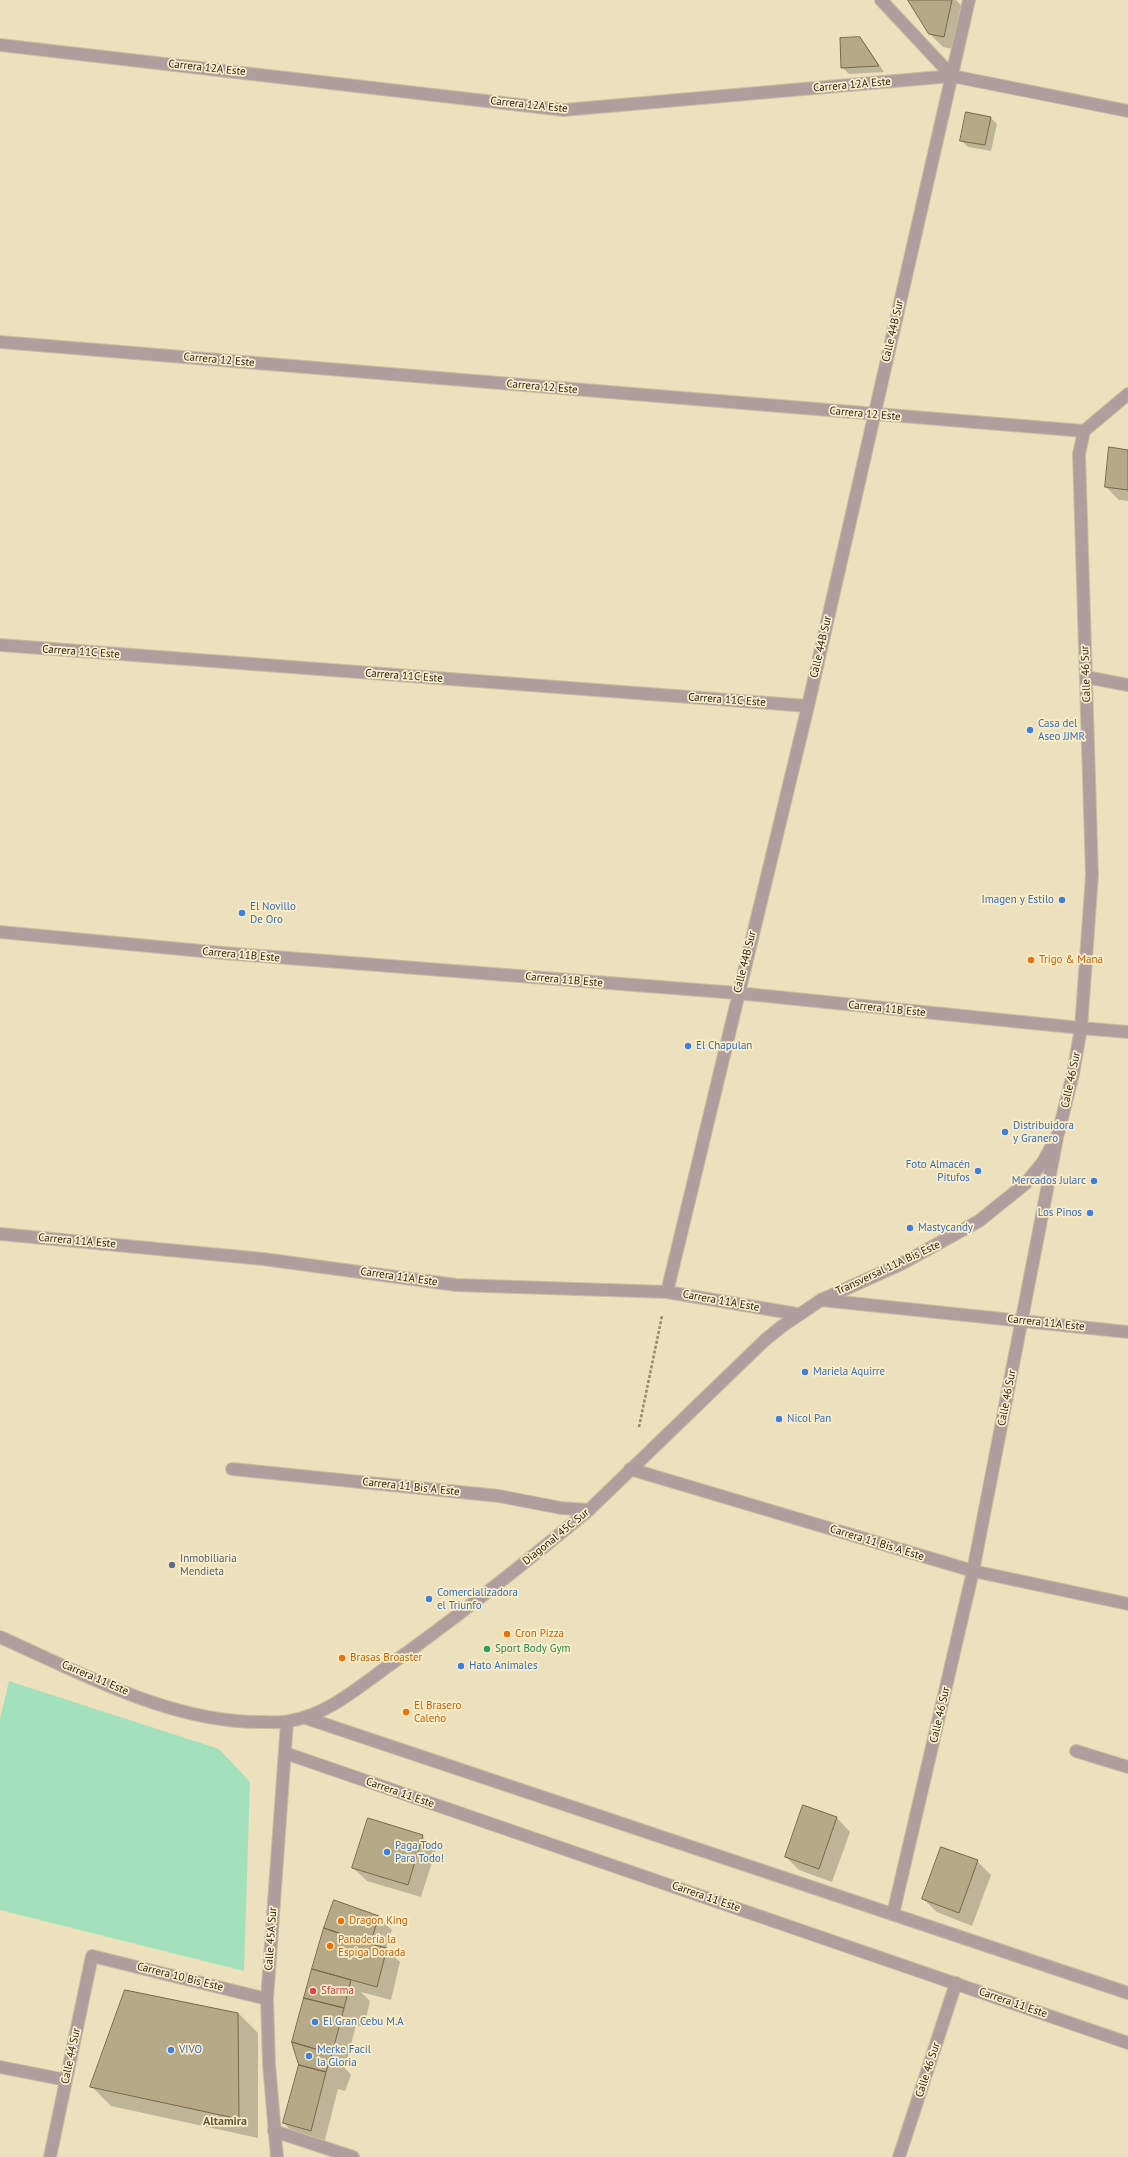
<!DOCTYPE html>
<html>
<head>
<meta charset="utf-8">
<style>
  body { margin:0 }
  canvas { display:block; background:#ede1bd }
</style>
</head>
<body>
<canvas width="1128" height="2157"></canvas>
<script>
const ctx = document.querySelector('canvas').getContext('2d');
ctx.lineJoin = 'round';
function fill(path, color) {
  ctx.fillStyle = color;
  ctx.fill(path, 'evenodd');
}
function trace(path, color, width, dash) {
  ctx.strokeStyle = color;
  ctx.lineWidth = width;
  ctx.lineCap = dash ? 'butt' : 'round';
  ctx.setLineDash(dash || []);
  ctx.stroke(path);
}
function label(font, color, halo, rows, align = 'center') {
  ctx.font = font + ' "PT Sans",sans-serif';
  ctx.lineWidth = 3.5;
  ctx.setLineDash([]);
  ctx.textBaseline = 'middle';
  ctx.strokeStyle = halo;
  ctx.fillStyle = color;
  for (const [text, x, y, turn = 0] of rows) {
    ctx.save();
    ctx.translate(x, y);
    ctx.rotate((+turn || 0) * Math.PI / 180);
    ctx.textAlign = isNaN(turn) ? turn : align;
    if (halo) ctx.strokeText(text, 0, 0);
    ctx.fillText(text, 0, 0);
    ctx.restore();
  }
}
fill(new Path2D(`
  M9,1681L219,1749L250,1782L244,1971L0,1910V1719Z`), '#a2e1bb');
fill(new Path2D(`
  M909,0H956L966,10L958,50L943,47L929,33Z
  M860,38L866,45L884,72L849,74L842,67Z
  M991,118L997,124L991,151L968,147L961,140Z
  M1128,451V501L1119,500L1106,487Z
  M837,1818L850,1832L832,1882L799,1870L786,1857Z
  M422,1836L436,1850L421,1897L367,1881L353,1868Z
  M977,1861L991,1875L972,1926L937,1912L923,1899Z
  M334,1902L378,1917L392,1930L386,1948L400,1962L391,2000L361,1992L370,2001L364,2027L356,2025L345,2068L351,2075L345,2091L338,2089L324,2144L297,2137L284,2123L299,2066L305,1998Z
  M238,2013L258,2033V2138L111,2106L91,2086Z`), '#0003');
const building = new Path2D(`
  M908,0H952L944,37L929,34Z
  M860,37L879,66L841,68L840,38Z
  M966,112L991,117L985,145L960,141Z
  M1109,447L1128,450V490L1105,487Z
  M803,1805L837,1817L819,1869L785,1857Z
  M368,1818L423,1835L408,1885L352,1868Z
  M941,1847L978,1860L959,1913L922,1899Z
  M334,1900L379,1916L370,1944L324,1928Z
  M324,1928L370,1944L387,1948L377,1987L312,1969Z
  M312,1969L351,1980L344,2008L304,1998Z
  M125,1990L238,2013L239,2119L90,2087Z
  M304,1998L344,2008L332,2054L292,2042Z
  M292,2042L332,2054L326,2072L299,2065Z
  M299,2065L326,2072L311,2131L283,2123Z`);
fill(building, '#b5a987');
trace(building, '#746a4a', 1);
const minor = new Path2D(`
  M881,0L952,76
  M0,45L564,110L952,76L1128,111
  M0,342L1084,431
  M0,645L808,706
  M1086,677L1128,685
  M0,932L223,953L737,993L1081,1028
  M0,1234L263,1259L456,1285L667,1292L797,1314
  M667,1292L808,706L969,0
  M821,1300L1128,1332
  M232,1469L499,1496L561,1508L589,1510
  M630,1469L973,1571L1128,1604
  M306,1718L1128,1993
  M1076,1751L1128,1767
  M893,1914L973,1571L1057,1138
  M0,2067L66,2080
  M274,2131L353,2157
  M50,2157L92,1956L267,1999
  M899,2157L956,1983`);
const tertiary = new Path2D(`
  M1081,1028L1128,1032
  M0,1637C81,1673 171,1723 262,1722C271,1722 280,1723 289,1721C328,1715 360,1686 391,1664C459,1616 525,1563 589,1510L765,1340L781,1327L821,1300L901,1264L979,1221L1025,1184L1043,1162L1058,1134L1073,1074L1081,1028L1092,875L1079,454L1084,431L1128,394
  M285,1753L1128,2043
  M277,2157L269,2064L267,1999L287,1722`);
trace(minor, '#c9bf9f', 14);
trace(tertiary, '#c9bf9f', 14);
trace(new Path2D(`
  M639,1427L662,1316`), '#928a70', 2.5, [3, 2]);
trace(minor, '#b09e9f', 12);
trace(tertiary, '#b09e9f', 12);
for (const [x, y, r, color] of [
  [1030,730,4,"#3f7fe0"],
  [1062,900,4,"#3f7fe0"],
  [242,913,4,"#3f7fe0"],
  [1031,960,4,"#e8710a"],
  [688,1046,4,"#3f7fe0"],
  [1005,1132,4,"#3f7fe0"],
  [978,1171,4,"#3f7fe0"],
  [1094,1181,4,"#3f7fe0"],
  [1090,1213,4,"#3f7fe0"],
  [910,1228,4,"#3f7fe0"],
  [805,1372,4,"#3f7fe0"],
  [779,1419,4,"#3f7fe0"],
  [172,1565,4,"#5c6f8a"],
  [429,1599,4,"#3f7fe0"],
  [507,1634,4,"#e8710a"],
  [487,1649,4,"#2e9e5b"],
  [342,1658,4,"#e8710a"],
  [461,1666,4,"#3f7fe0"],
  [406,1712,4,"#e8710a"],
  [387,1852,4,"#3f7fe0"],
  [341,1921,4,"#e8710a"],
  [330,1946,4,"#e8710a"],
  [313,1991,4,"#e0444e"],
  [315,2022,4,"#3f7fe0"],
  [171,2050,4,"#3f7fe0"],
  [309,2056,4,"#3f7fe0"]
]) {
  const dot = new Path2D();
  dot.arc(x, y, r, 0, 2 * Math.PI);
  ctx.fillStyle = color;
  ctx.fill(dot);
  trace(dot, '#faeeca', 1.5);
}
label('11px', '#272215', '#faeeca', [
  ["Carrera 12A Este",207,68,6],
  ["Carrera 12A Este",852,85,-5],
  ["Carrera 12A Este",529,105,6],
  ["Calle 44B Sur",893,331,-77],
  ["Carrera 12 Este",219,360,5],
  ["Carrera 12 Este",542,387,5],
  ["Carrera 12 Este",865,414,5],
  ["Calle 44B Sur",821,647,-77],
  ["Carrera 11C Este",81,652,4],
  ["Calle 46 Sur",1086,674,-92],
  ["Carrera 11C Este",404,676,4],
  ["Carrera 11C Este",727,700,4],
  ["Carrera 11B Este",241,955,5],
  ["Calle 44B Sur",745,962,-76],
  ["Carrera 11B Este",564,980,5],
  ["Carrera 11B Este",887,1009,6],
  ["Calle 46 Sur",1071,1080,-78],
  ["Carrera 11A Este",77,1241,5],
  ["Transversal 11A Bis Este",888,1268,-25],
  ["Carrera 11A Este",399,1277,8],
  ["Carrera 11A Este",721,1301,10],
  ["Carrera 11A Este",1046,1323,6],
  ["Calle 46 Sur",1007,1398,-79],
  ["Carrera 11 Bis A Este",411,1487,6],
  ["Diagonal 45C Sur",556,1537,-39],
  ["Carrera 11 Bis A Este",877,1543,17],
  ["Carrera 11 Este",95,1678,23],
  ["Calle 46 Sur",940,1715,-77],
  ["Carrera 11 Este",400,1793,19],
  ["Carrera 11 Este",706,1897,19],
  ["Calle 45A Sur",271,1939,-86],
  ["Carrera 10 Bis Este",180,1977,14],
  ["Carrera 11 Este",1013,2003,19],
  ["Calle 44 Sur",71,2056,-78],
  ["Calle 46 Sur",928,2070,-72]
]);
label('11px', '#366cbe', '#faeeca', [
  ["Casa del",1038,724],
  ["Aseo JJMR",1038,737],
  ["Imagen y Estilo",1054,900,"right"],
  ["El Novillo",250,907],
  ["De Oro",250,920],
  ["El Chapulan",696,1046],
  ["Distribuidora",1013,1126],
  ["y Granero",1013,1139],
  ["Foto Almacén",970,1165,"right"],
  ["Pitufos",970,1178,"right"],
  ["Mercados Jularc",1086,1181,"right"],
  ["Los Pinos",1082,1213,"right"],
  ["Mastycandy",918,1228],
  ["Mariela Aquirre",813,1372],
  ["Nicol Pan",787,1419],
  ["Comercializadora",437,1593],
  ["el Triunfo",437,1606],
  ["Hato Animales",469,1666],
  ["Paga Todo",395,1846],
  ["Para Todo!",395,1859],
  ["El Gran Cebu M.A",323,2022],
  ["VIVO",179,2050],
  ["Merke Facil",317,2050],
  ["la Gloria",317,2063]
], 'left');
label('11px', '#c56008', '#faeeca', [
  ["Trigo & Mana",1039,960],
  ["Cron Pizza",515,1634],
  ["Brasas Broaster",350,1658],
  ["El Brasero",414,1706],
  ["Caleńo",414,1719],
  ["Dragon King",349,1921],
  ["Panadería la",338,1940],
  ["Espiga Dorada",338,1953]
], 'left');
label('11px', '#4e5e75', '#faeeca', [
  ["Inmobiliaria",180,1559],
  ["Mendieta",180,1572]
], 'left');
label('11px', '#27864d', '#faeeca', [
  ["Sport Body Gym",495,1649]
], 'left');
label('11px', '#be3a42', '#faeeca', [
  ["Sfarma",321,1991]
], 'left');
label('bold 12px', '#625738', '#faeeca', [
  ["Altamira",225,2122]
]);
</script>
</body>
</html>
